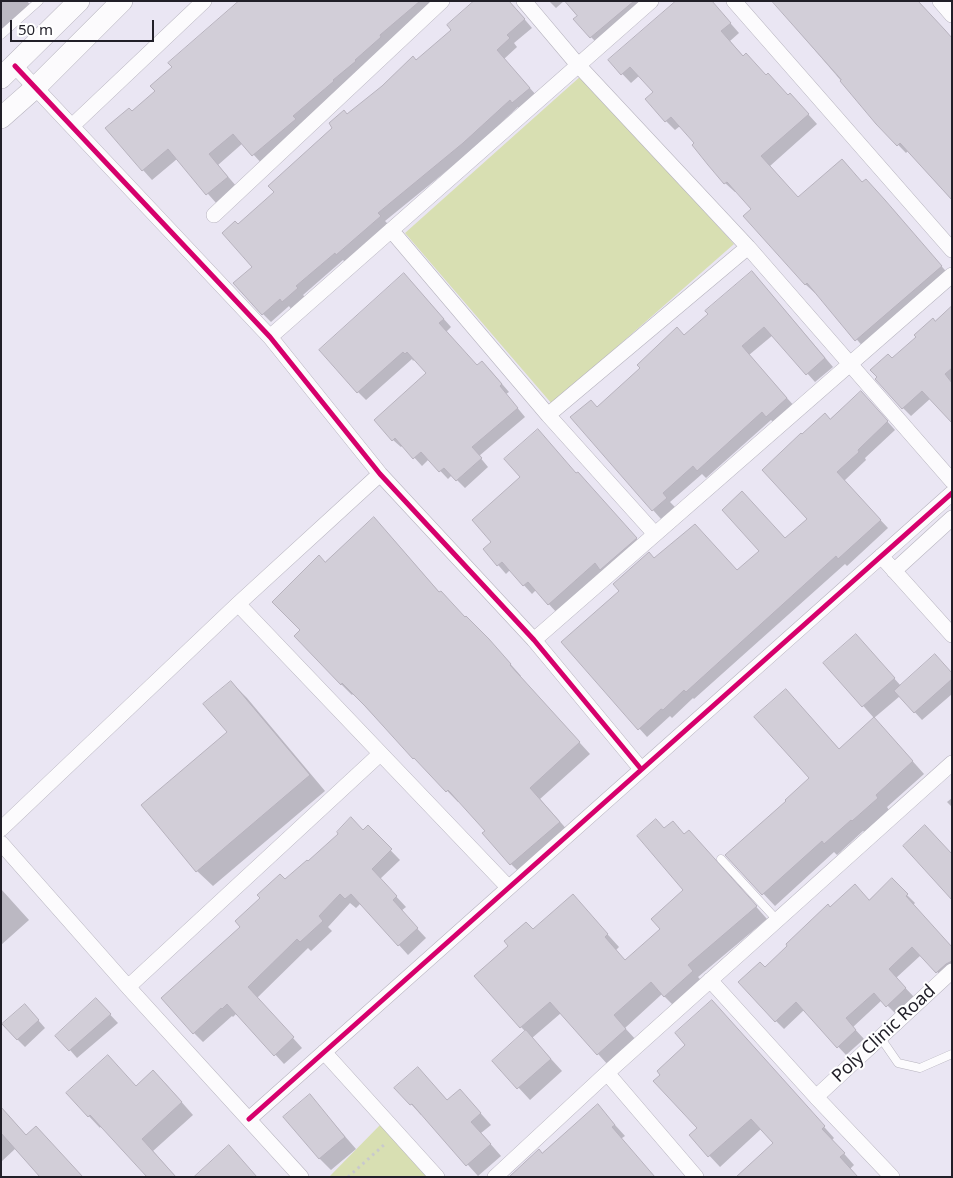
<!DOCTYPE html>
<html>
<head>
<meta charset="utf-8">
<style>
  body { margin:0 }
  #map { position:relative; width:953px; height:1178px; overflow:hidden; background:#eae6f3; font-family:"Noto Sans",sans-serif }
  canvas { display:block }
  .frame { position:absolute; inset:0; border:2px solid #211f28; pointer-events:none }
  .scale { position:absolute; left:10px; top:20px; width:144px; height:22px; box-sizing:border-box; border:2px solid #211f28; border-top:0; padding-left:6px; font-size:15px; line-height:18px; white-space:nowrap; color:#211f28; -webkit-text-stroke:4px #fff; paint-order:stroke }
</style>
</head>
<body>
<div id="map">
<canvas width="953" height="1178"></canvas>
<div class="frame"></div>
<div class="scale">50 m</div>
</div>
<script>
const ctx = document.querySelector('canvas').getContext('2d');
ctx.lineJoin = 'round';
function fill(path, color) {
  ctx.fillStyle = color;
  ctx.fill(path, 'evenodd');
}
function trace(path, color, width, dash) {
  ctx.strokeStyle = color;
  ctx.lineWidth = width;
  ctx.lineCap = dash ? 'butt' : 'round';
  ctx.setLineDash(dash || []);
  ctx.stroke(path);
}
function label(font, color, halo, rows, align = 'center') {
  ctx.font = font + ' "Noto Sans",sans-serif';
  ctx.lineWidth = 4;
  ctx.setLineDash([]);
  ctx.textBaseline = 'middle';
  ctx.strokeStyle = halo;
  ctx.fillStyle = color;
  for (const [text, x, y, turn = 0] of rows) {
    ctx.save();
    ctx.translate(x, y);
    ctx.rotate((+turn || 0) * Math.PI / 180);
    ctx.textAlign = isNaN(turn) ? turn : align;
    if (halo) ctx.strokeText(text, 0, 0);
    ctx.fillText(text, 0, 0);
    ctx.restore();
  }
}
fill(new Path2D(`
  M582,75L734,244L552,404L405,233Z
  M381,1124L428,1177H329Z`), '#d8dfb2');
fill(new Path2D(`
  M1,1H27L33,8L1,36Z
  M241,1H437L263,165L243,143L218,165L237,187L217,204L177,159L152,180L143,170L132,112L156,92L173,68Z
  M509,1L532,28L514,43L517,47L504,59L537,96L521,110L518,107L471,151L385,221L388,224L345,262L343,260L303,295L305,297L291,309L289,306L271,322L263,314L253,267L238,225L275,192L347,115L417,61Z
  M549,1H564L556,8Z
  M567,1H657L601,47L591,37L579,16Z
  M711,1L739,33L730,41L744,57L746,54L766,76L788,97L799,104L817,124L770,166L798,199L863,183L894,211L950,276L865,349L816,292L815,293L805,284L752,209L736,191L735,192L725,183L696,143L680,126L675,130L666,121L655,92L640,75L631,83L610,61Z
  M773,1L952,39V200L908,151L906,153L877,123Z
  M760,281L833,367L815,382L773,335L749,355L795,407L775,424L771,420L706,478L702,474L670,502L675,507L661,519L653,510L598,408L684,336Z
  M411,282L451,327L446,332L477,367L490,370L509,392L506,394L525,417L479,456L488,467L465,488L452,475L448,479L429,459L422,466L403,445L401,447L393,440L428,373L415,359L413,361L412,359L366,400L358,392Z
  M952,308V422L931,398L911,416L903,408L892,360Z
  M869,401L895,430L865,458L866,460L844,481L888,528L847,566L845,564L694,699L693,698L672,718L670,716L647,737L562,643L655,560L738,572L785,539L808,519L831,421Z
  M586,482L644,547L557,613L536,590L532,594L510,570L506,574L485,550Z
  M385,530L440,593L500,652L521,676L520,677L590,754L540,799L570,833L522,875L511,864L486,831L459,801L458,802L353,694L352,695L341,684L302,630L325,563Z
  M867,648L901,686L952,674V694L922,720L900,696L874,718L825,663Z
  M231,682L247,698L325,791L213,886L197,871L229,732Z
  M786,690L840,750L886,731L924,774L887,807L889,810L865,832L863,831L837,855L834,852L775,906L727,855L788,801L811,778Z
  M952,798V807L947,802Z
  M368,827L400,860L380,879L406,907L401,911L426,938L408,955L361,903L356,908L350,903L328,927L332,931L311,951L308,948L257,998L302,1048L284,1064L237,1013L233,1017L232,1016L203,1042L194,1033L242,927L285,880L363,832Z
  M665,830L685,835L700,843L767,919L698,977L704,983L676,1008L662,994L625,1028L637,1041L609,1066L561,1013L532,1038L562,1071L530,1100L494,1061L526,1032L521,1027L533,931L573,896L619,947L616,950L625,961L661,929L685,890Z
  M892,880L915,903L913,905L952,948V975L945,980L921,955L896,978L914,997L896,1014L882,1000L853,1027L864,1039L846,1055L804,1010L784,1029L776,1021L765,969L830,909L870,901Z
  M1,889L29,920L1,945Z
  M103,1007L118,1023L77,1058L70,1050Z
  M722,1012L834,1138L832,1140L854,1165L850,1169L774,1144L761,1129L720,1167L691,1136L699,1128Z
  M32,1013L45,1028L25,1047L17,1039Z
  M418,1068L448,1101H470L491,1125L481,1133L501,1156L478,1176L422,1114L421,1115L411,1104Z
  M165,1083L193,1115L153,1151L176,1177H148L101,1126L100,1128L68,1094Z
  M310,1096L356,1149L331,1170L319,1158Z
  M598,1106L625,1136L622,1138L542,1154Z
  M1,1108L27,1136L82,1177H37L39,1174L16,1148L1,1162Z`), '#0003');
const building = new Path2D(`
  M239,1H420L380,35L381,37L355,60L356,61L333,80L334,81L293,116L296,119L252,156L233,134L209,154L228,177L206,195L168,149L142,171L105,128L129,108L132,111L155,91L150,86L172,67L168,63Z
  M474,1H509L525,19L507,35L510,38L497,50L530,88L512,103L510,100L463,143L378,213L381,216L336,255L335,253L296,286L298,288L282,302L280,299L262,315L233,283L252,267L222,233L235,221L238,224L274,192L268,186L332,128L329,123L344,110L347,114L382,86L413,56L416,60L451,30L447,25Z
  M565,1H634L590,38L573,19L577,16Z
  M676,1H712L731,23L721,31L743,56L746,53L766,75L768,73L788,95L790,93L809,114L761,156L798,197L842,159L862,182L866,179L885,200L942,266L855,341L807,283L805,285L743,216L751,209L727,182L724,184L708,165L692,145L694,143L671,117L665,122L645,99L653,92L630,67L621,75L608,60Z
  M772,1H918L945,30L952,38V200L900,143L897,146L876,124L840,81L841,80Z
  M752,271L825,358L806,375L764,327L742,346L787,398L766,417L762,412L697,471L693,466L663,493L667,498L652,511L570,417L591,400L597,407L640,368L637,365L677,327L684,335L708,314L705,311Z
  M404,273L444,319L439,323L477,365L482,361L502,384L500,386L518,408L472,447L482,458L456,481L444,468L439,472L421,452L413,459L395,438L392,441L374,420L426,373L407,352L405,354L403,352L357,393L319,350Z
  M952,306V368L945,374L952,383V423L922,391L902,409L875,379L877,377L870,370L888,354L892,358L916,337L914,335L933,318L935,321Z
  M861,391L888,421L858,450L859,452L837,472L881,520L838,559L836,556L686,692L684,690L663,710L661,709L638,730L561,642L619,591L613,584L649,552L654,558L695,524L737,570L759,551L722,510L742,491L785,538L807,519L762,470L801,433L802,434L825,413L830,419Z
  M538,429L576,473L578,472L637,538L600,570L595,563L548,605L528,582L523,586L502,562L497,566L483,549L491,542L472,520L520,477L504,459Z
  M374,517L439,592L441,591L465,617L466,616L489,639L511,664L510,665L580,742L530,788L560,822L510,865L482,833L485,831L448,790L446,792L414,758L413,759L365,706L342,683L341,685L294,636L300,630L272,602L319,555L325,562Z
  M856,634L895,678L862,707L823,663Z
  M935,654L952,673V679L914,713L894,691Z
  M231,681L310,775L196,872L141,805L227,732L203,704Z
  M786,689L839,749L874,717L913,761L876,795L878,798L852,821L851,820L824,844L822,841L762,895L725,855L786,801L785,800L809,778L754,717Z
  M351,817L363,830L368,825L392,849L372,869L397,896L393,900L418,928L398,946L351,894L345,899L340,894L319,916L323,921L300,942L297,939L248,987L294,1037L274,1056L227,1004L222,1009L221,1008L193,1034L161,998L240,927L235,921L260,898L257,895L280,874L285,879L307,860L308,861L338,834L337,832Z
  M656,819L664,828L673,821L684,834L689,830L757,906L688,965L693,971L664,997L651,982L614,1015L626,1029L597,1055L550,1002L520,1028L474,976L508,946L504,941L526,922L533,929L573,894L608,934L605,937L625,960L660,929L651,919L683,890L637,836Z
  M925,825L952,854V900L903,846Z
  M892,878L908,894L906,896L952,947V961L946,964L936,973L912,947L889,969L906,988L886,1007L874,993L846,1018L856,1030L837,1048L796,1002L775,1022L738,982L760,962L765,967L787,946L786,944L828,904L830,907L855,884L869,900Z
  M96,998L111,1014L69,1051L55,1036Z
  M712,1000L825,1126L822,1129L845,1153L840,1157L858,1177H736L773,1143L751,1119L708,1157L689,1135L697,1128L653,1081L660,1075L657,1071L685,1045L675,1033Z
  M25,1004L39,1020L17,1040L2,1024Z
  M526,1030L551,1059L517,1089L492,1061Z
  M108,1055L136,1086L153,1070L182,1102L142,1139L176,1177H147L90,1115L88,1117L66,1093Z
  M418,1067L447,1100L460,1089L481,1113L471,1122L491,1144L466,1166L412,1104L410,1105L394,1088Z
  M310,1094L345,1137L319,1159L283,1117Z
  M598,1104L615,1125L612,1127L655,1177H509L539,1149L542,1153Z
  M1,1107L26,1135L36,1126L83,1177H40L1,1133Z
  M229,1145L257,1177H194Z`);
fill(building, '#d2ced8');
trace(building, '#b7b2bd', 1);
const lane = new Path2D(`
  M1,35L39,1
  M721,859L777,920
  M880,1037L898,1063L920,1068L952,1054`);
const street = new Path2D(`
  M524,1L578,65L748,247L952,481
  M734,1L952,250
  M940,1L952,15
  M15,66L270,337L380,474L534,640L641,769
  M72,126L204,1
  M214,215L442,1
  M391,230L548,415L655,534
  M270,337L651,1
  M548,415L748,247
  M881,556L952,635
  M894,571L952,518
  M238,604L508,887
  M534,640L952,275
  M1,829L238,604L380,474
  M1,843L128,987L301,1177
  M710,980L816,1097L892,1177
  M128,987L380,754
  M324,1052L437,1177
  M607,1073L696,1177
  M816,1097L952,971
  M249,1119L952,493
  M495,1177L607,1073L952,763`);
const secondary = new Path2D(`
  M1,78L79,1
  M1,118L36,87L122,1`);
trace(lane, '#b6b3be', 9);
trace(street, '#b6b3be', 16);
trace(secondary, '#b6b3be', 22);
trace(new Path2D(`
  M348,1177L385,1144`), '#c9c9cd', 3, [2.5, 4]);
trace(lane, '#fcfbfd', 8);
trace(street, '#fcfbfd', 15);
trace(secondary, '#fcfbfd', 21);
trace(new Path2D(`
  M15,66L270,337L380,474L534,640L641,769
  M249,1119L952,493`), '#d6006c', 5);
label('18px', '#211f28', '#fff', [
  ["Poly Clinic Road",884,1034,-43]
]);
</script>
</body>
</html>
